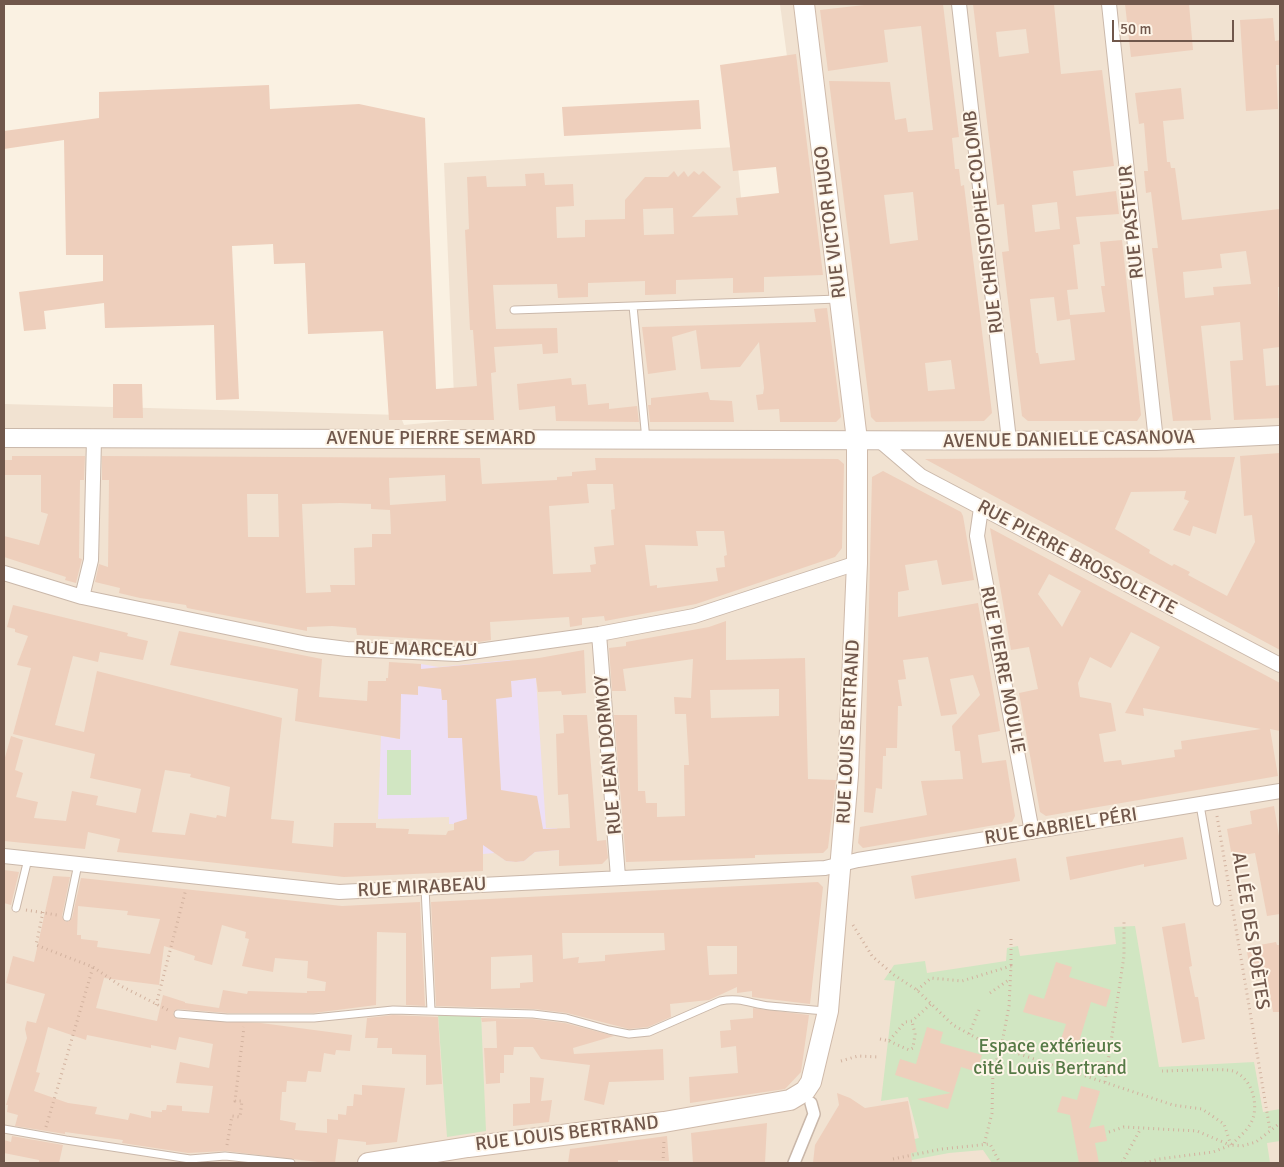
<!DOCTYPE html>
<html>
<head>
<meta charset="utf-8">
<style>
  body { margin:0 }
  #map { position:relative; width:1284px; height:1167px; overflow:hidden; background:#faf1e2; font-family:Signika,sans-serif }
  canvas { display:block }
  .frame { position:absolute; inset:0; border:5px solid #70574b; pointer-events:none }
  .scale { position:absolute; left:1112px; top:20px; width:122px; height:22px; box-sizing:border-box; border:2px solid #70574b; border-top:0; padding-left:6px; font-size:15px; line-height:18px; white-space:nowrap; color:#70574b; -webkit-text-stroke:4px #fef5e8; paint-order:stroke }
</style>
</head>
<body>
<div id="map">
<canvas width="1284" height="1167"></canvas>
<div class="frame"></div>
<div class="scale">50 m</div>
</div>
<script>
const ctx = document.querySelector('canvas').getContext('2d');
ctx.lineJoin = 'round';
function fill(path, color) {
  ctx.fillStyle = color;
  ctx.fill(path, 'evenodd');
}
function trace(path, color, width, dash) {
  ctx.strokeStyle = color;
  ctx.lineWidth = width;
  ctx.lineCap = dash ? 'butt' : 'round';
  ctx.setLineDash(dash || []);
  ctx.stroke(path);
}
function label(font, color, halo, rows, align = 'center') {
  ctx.font = font + ' Signika,sans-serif';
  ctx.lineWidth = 4;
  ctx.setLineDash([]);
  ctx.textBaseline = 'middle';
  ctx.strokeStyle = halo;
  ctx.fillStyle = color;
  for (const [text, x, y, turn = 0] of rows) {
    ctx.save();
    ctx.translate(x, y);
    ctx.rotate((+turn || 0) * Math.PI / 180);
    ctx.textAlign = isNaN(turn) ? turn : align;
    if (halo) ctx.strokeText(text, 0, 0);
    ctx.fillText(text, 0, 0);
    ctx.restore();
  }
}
fill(new Path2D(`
  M780,4H1280V1163H4V404L400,415L404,425L455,420L444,163L736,147L744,228L809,222Z`), '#f1e2d1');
fill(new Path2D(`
  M510,660L512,681L536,678L546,828H557L559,850L535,852L524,861L516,862L506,861L495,853L483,854V871H454V824H449V817L378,819L381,736L400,739L401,694L420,686L421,664L439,667Z`), '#eddff6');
fill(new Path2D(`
  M387,750H411V795H387Z
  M1135,926L1159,1067L1254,1062L1263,1112L1280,1109V1141L1267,1143L1270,1163H992L983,1150L949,1153L896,1163L892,1144L919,1138L908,1097L881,1101L895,981L884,980L894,965L925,961L927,973L1006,961L1007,948L1018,946L1020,956L1116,944L1114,927Z
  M481,1014L486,1131L447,1137L438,1015Z`), '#d1e6c2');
fill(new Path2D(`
  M873,4H943L959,137L952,138L955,169H959L961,186L964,185L992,413L984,421L876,422L871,417L829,81L890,82L895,120L906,118L908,132L933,130L921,26L884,30L888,62L828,71L820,10ZM913,192L918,240L890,244L884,195ZM951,360L955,389L928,391L925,363Z
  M973,4H1054L1061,74L1102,70L1114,166L1073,171L1076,196L1116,191L1119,214L1076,217L1080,244L1073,245L1078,289L1067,290L1070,315L1105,312L1101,286H1105L1100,242L1122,240L1141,415L1137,421H1028L1022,416L1002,252L1009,251L1004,204L997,205ZM1026,29L1029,53L999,57L996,32ZM1057,202L1060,229L1035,232L1032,205ZM1054,297L1057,321L1070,319L1075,360L1040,364L1038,353H1036L1030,299Z
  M1125,4H1189L1193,50L1131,57Z
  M1273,18L1275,41L1280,40V65H1276L1278,109L1246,111L1240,20Z
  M796,54L823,275L764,277V292L733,293V278L676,280V294L645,295V281L588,283V297L558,298L557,284L493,285L496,329L557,328L558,353L543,354L542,344L494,347L496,372L491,373L494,420H389L383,331L308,334L305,263L274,264L273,244L232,246L239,399L216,400L214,325L105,328L104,303L44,311L46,329L24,331L19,292L103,281V255H66L64,140L4,149V131L99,118V92L269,85L270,109L359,104L425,118L436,389L477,386L473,330H470L465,230L469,229L467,177L486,176L487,187L526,186L525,174L544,173L545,185L573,184L574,206L556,207L557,238L585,237V220L625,219V200L645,177H668L674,171L678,177L684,171L688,177L694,171L699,175L703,171L721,187L692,217L738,215L736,198L779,193L776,167L733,171L720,65ZM673,208L674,234L644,235L643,209Z
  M1181,88L1184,119L1163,121L1167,162H1170L1171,168H1175L1182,220L1280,209V287H1278L1280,347L1263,349L1266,386L1280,385V418L1234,420L1230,361L1243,360L1240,322L1201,326L1211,420L1173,421L1152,248H1158L1151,192L1146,193L1144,171H1148L1144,123L1139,124L1135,93ZM1246,251L1251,284L1213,287L1214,295L1185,298L1183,272L1222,268L1220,254Z
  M699,100L701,129L564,136L562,107Z
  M827,308L841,417L836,422H780L779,409L758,410L756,395L763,394L764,388L759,342L740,367L701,369L696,330L672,337L676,370L648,374L642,327L816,322L814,309Z
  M571,378L572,385L586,384L588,405L609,403V409L637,406L639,422L556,421L555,406L519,410L517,384Z
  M113,384H142L143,418H113Z
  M708,392L710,400L732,401L734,422H650L648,405H651V398Z
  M1280,453V650L925,459L1235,457L1216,534L1193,526L1190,536L1173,530L1189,501L1184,499L1186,491L1131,492L1115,529L1150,550L1149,553L1172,566L1174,564L1190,572L1188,575L1227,596L1255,542L1252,515L1244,516L1240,456Z
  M12,456H85L84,480H80L79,558L82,559L76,583L65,580L66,577L4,557V536L39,545L48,514L41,512V475H4V460H12Z
  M102,456L480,458L482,484L557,480V477L572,476V472L596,470L595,458L838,459L844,464L842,548L835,557L696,604L605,621L604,616L582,618V625L570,627L569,617L490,622L491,640L479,642L357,635L356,628L332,626L307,627V631L187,608L186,605L140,598L119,593L120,588L95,582L99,564L108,567L109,480H102ZM445,475L446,501L390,505L389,478ZM587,484H613L615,509L611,510L614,545L594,547L596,564L590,565L591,572L553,574L549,506L589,503ZM247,494H278L279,537H248ZM340,503L371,504V509L390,510L391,534H372V547L354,548L355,585H330L331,592L306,593L302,504ZM696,531H724L727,555L724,556L725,567L716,568L718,581L657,588V585L650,586L645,545L698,546Z
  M883,471L961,512L963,516L974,580L942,585L937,560L905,565L909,590L898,592V617L978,603L1000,731L978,735L982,763L1006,760L1015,816L1012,822L863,848L858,843L860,827L927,815L921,781L963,779L960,751H955L952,726L980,695L973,675L950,679L957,714L941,716L928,657L903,660L906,679L898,680L902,706H898L897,748H886V756H883L882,789L876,788L873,813L864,812L872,477Z
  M990,528L1280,683V731L1270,729L1278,776L1046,816L1040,812L1019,693L1038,689L1029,647L1011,650ZM1049,574L1081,591L1062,627L1038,594ZM1131,632L1160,647L1125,713L1144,716L1143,708L1261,729L1181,741L1182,749L1174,750L1175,757L1122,765L1121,760L1104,762L1099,734L1116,731L1111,703L1080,697L1078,683L1090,657L1111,668Z
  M13,605L128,633L127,636L148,641L143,660L100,652L98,662L73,656L55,725L84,732L97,671L282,718L271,819L294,821L292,843L333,847L334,823H376V828L409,829L408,834L446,835L448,831L454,830V823L467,819L462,738H448L447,700H442L441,689L418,686V695L401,694L400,739L295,721L298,689L170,665L179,631L322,659L319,697L367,701L368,681H386V678H388L389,662L421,664V669L539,658L584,650L586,693L562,695L561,691L538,692L536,678L511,681L512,697L496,699L501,790L537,796L543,829L570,828L568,794L558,795L556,734L564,733L563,715H587L597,841L606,840L608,858L602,864L559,866V850L535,852L524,861L516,862L506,861L483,845V871L344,877L117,852L120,839L88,832L85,849L4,841V761L11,736L23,740L15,770L23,773L16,797L38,802L34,818L66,821L72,791L98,796L96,805L136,813L141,789L90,778L95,754L13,734L31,668L17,665L28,636L15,632V629L7,627ZM165,770L191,774L190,777L230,787L226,817L217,815L216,818L190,813L185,835L152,832Z
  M726,621V660L805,658L808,779L836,780L828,848L823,853L755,855V858L626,862L614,715H637L638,791H645L646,803H657V817L685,816L684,765H689L686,714H675L674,697L691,698L693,659L623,669L626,691H612L609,648L626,646V642L709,627ZM779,689V716L711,718L710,690Z
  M1274,806L1280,842V914L1267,916L1255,853L1232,857L1227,829L1252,824L1250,811Z
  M1183,837L1187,859L1144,867V864L1070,880L1066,857Z
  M1016,858L1020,881L915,899L911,876Z
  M4,870L19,872L11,905L4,903Z
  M53,876L70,877L62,916L66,922L72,918L81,878L342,906L420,902L425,1006L406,1005V933L377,932L376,1005L314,1013H227L178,1009L173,1013L178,1019L261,1023L352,1035L350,1051L336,1050L335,1055L324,1053L321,1072L308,1071L306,1082L287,1081L286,1092H282L280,1120L296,1123L295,1130L327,1133V1119L338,1120V1114L346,1115L347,1106H353L354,1094L362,1095V1085L405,1088L397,1142L366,1145V1142L338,1139L335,1163H326L226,1151L188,1153L122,1143L123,1140L65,1132V1134L15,1126L18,1115L7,1112L8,1105H6L27,1038L25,1029L27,1021L36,1023L45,994L6,983L13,956L34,962ZM78,906L128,911L127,915L160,919L150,954L97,947L98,941L81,939V935H77ZM222,925L246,932L245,938L249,939L242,966L273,972L275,958L308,961L307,978L326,982L325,991H307V993L248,991L247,994L223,990L219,1008L185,1003V1002L163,995L157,1021L96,1008L104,978L159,985L164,946L195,956L194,960L212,965ZM48,1027L86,1040L87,1035L151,1048V1045L176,1050L179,1037L213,1044L209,1068L180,1062L176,1083L213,1086L209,1113L182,1111V1106L167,1105L166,1110H162V1112L151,1111V1118L130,1113L128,1120L95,1114L97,1107L68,1103L34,1091L40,1073L36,1072Z
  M818,882L823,887L810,1004L752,997V991L737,993V987L709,1000L670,1004L671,1017L648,1027L629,1029L567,1013L534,1009L436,1006L431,902ZM562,933H664L665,950L605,955V961L578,963L579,957L563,959ZM707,946H737V974L709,975ZM532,955L533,982L520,983V988L491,989V957Z
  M1185,923L1192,966L1189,967L1195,997H1198L1205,1039L1182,1043L1162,927Z
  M1276,942L1277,945H1280V1012H1273L1266,969L1251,972L1247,952L1255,950L1254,946Z
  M1056,962L1072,967L1069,977L1111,990L1106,1007L1091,1002L1078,1045L1061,1039L1066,1024L1023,1012L1029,994L1044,999Z
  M753,1008L809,1015L801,1072L785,1089L690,1103L689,1077L738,1073L736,1046L721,1048L720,1031L731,1030L730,1020L753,1018Z
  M393,1015L438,1017L442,1084L426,1085V1055L392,1054V1048H377L378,1038H365L367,1018Z
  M481,1018L533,1019L565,1023L614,1036L573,1048L574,1054L663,1049L664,1080L609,1082L604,1105L584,1100L590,1065L541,1059L533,1047H514L513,1055H504V1073H500V1083L486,1084L484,1048H497L496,1021L482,1022Z
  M927,1027L943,1032L940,1043L982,1055L977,1072L961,1067L948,1109L917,1099L951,1093L895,1075L900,1059L916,1064Z
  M530,1077L544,1078L541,1101L552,1100L549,1122L513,1126V1104L530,1103Z
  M1081,1086L1100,1091L1089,1128L1104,1125L1107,1141L1095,1143L1099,1163H1079L1070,1115L1057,1112L1062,1096L1077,1100Z
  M837,1093L850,1098L865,1108L908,1101L917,1152L911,1153L912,1163H813L815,1145L839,1105Z
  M767,1123L765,1163H693L691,1133Z
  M12,1136L63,1145L59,1163H39V1160L4,1153V1140L11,1142Z
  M667,1136L669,1161L618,1160V1163H568L570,1149Z`), '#eecfbc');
const service = new Path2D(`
  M633,306L646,440
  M514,310L839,299
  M1200,805L1217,902
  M425,888L431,1010
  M16,908L28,859
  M67,917L78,864
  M178,1014L227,1018H314L393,1010L533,1014L566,1018L609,1030L629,1034L649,1032L720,1001C741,997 751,1004 770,1006C789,1008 807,1009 825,1011
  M4,1129L66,1140L190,1159L225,1156L291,1163`);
const pedestrian = new Path2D(`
  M794,1163L814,1114L811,1103`);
const minor = new Path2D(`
  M959,4L1009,440
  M1109,4L1156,441
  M880,441L921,476L1280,665
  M981,508L977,536L1032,832
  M4,573L82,597L307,644L347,649L457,654L599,634L694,616L857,563
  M82,597L91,560L94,439
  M599,634L618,877
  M4,856L339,892L825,868L858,860L1280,791`);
const tertiary = new Path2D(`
  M4,438L1156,441L1280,435`);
const secondary = new Path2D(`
  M368,1163L468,1147L664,1122L790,1100L805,1091L811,1082L828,1011L848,775L857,563V440L804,4`);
trace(service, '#cab8aa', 9);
trace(pedestrian, '#cab8aa', 14);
trace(minor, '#cab8aa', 16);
trace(tertiary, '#cab8aa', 20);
trace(secondary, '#cfbaaa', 22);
trace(new Path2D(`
  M1217,816L1270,1130
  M26,910L57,915
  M43,912L36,945L93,967L121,986L168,1010
  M853,925L872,956L894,975L917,990L953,1025L980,1040L1001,1048L1173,1105L1202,1109L1224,1124L1231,1145
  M1011,939V966
  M917,990L931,978L962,981L1011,966L1009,1006L1001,1048L993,1070L992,1113L984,1145
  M990,993L1010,979
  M156,1005L186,889
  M969,1034L979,1010
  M880,1039L889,1041L905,1022L912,1021L932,1003
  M889,1041L909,1050L913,1048L915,1034L912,1021
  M841,1061L858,1056L878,1057
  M1162,1071C1176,1071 1222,1068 1233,1071C1252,1078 1259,1104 1252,1121C1247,1131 1238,1138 1231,1145
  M1105,1082L1124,956V919
  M46,1127L93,967
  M1109,1132L1124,1127L1197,1131L1230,1145
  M227,1145L232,1116L240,1117L242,1101H235L244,1027
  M893,1159L942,1149L990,1144L1000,1163
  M663,1163L664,1140
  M1122,1163L1141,1128
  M1145,1163L1159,1159L1213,1152L1231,1145L1242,1146L1256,1142L1280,1123`), '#d2b29f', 3, [1, 4]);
trace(service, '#fff', 7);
trace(pedestrian, '#fff', 11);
trace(minor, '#fff', 14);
trace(tertiary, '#fff', 18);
trace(secondary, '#fff', 20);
label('19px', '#70574b', '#fef5e8', [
  ["RUE VICTOR HUGO",831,222,-97],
  ["RUE CHRISTOPHE-COLOMB",984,222,-97],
  ["RUE PASTEUR",1132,222,-96],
  ["AVENUE PIERRE SEMARD",431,439],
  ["AVENUE DANIELLE CASANOVA",1069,440,-1],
  ["RUE PIERRE BROSSOLETTE",1077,558,28],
  ["RUE MARCEAU",416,650,1],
  ["RUE PIERRE MOULIE",1002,670,79],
  ["RUE LOUIS BERTRAND",849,732,-87],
  ["RUE JEAN DORMOY",609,755,-95],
  ["RUE GABRIEL PÉRI",1061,827,-9],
  ["RUE MIRABEAU",422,888,-3],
  ["ALLÉE DES POÈTES",1250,931,81],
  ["RUE LOUIS BERTRAND",567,1134,-7]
]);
label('19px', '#567a46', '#fef5e8', [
  ["Espace extérieurs",1050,1047],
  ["cité Louis Bertrand",1050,1069]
]);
</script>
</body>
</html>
